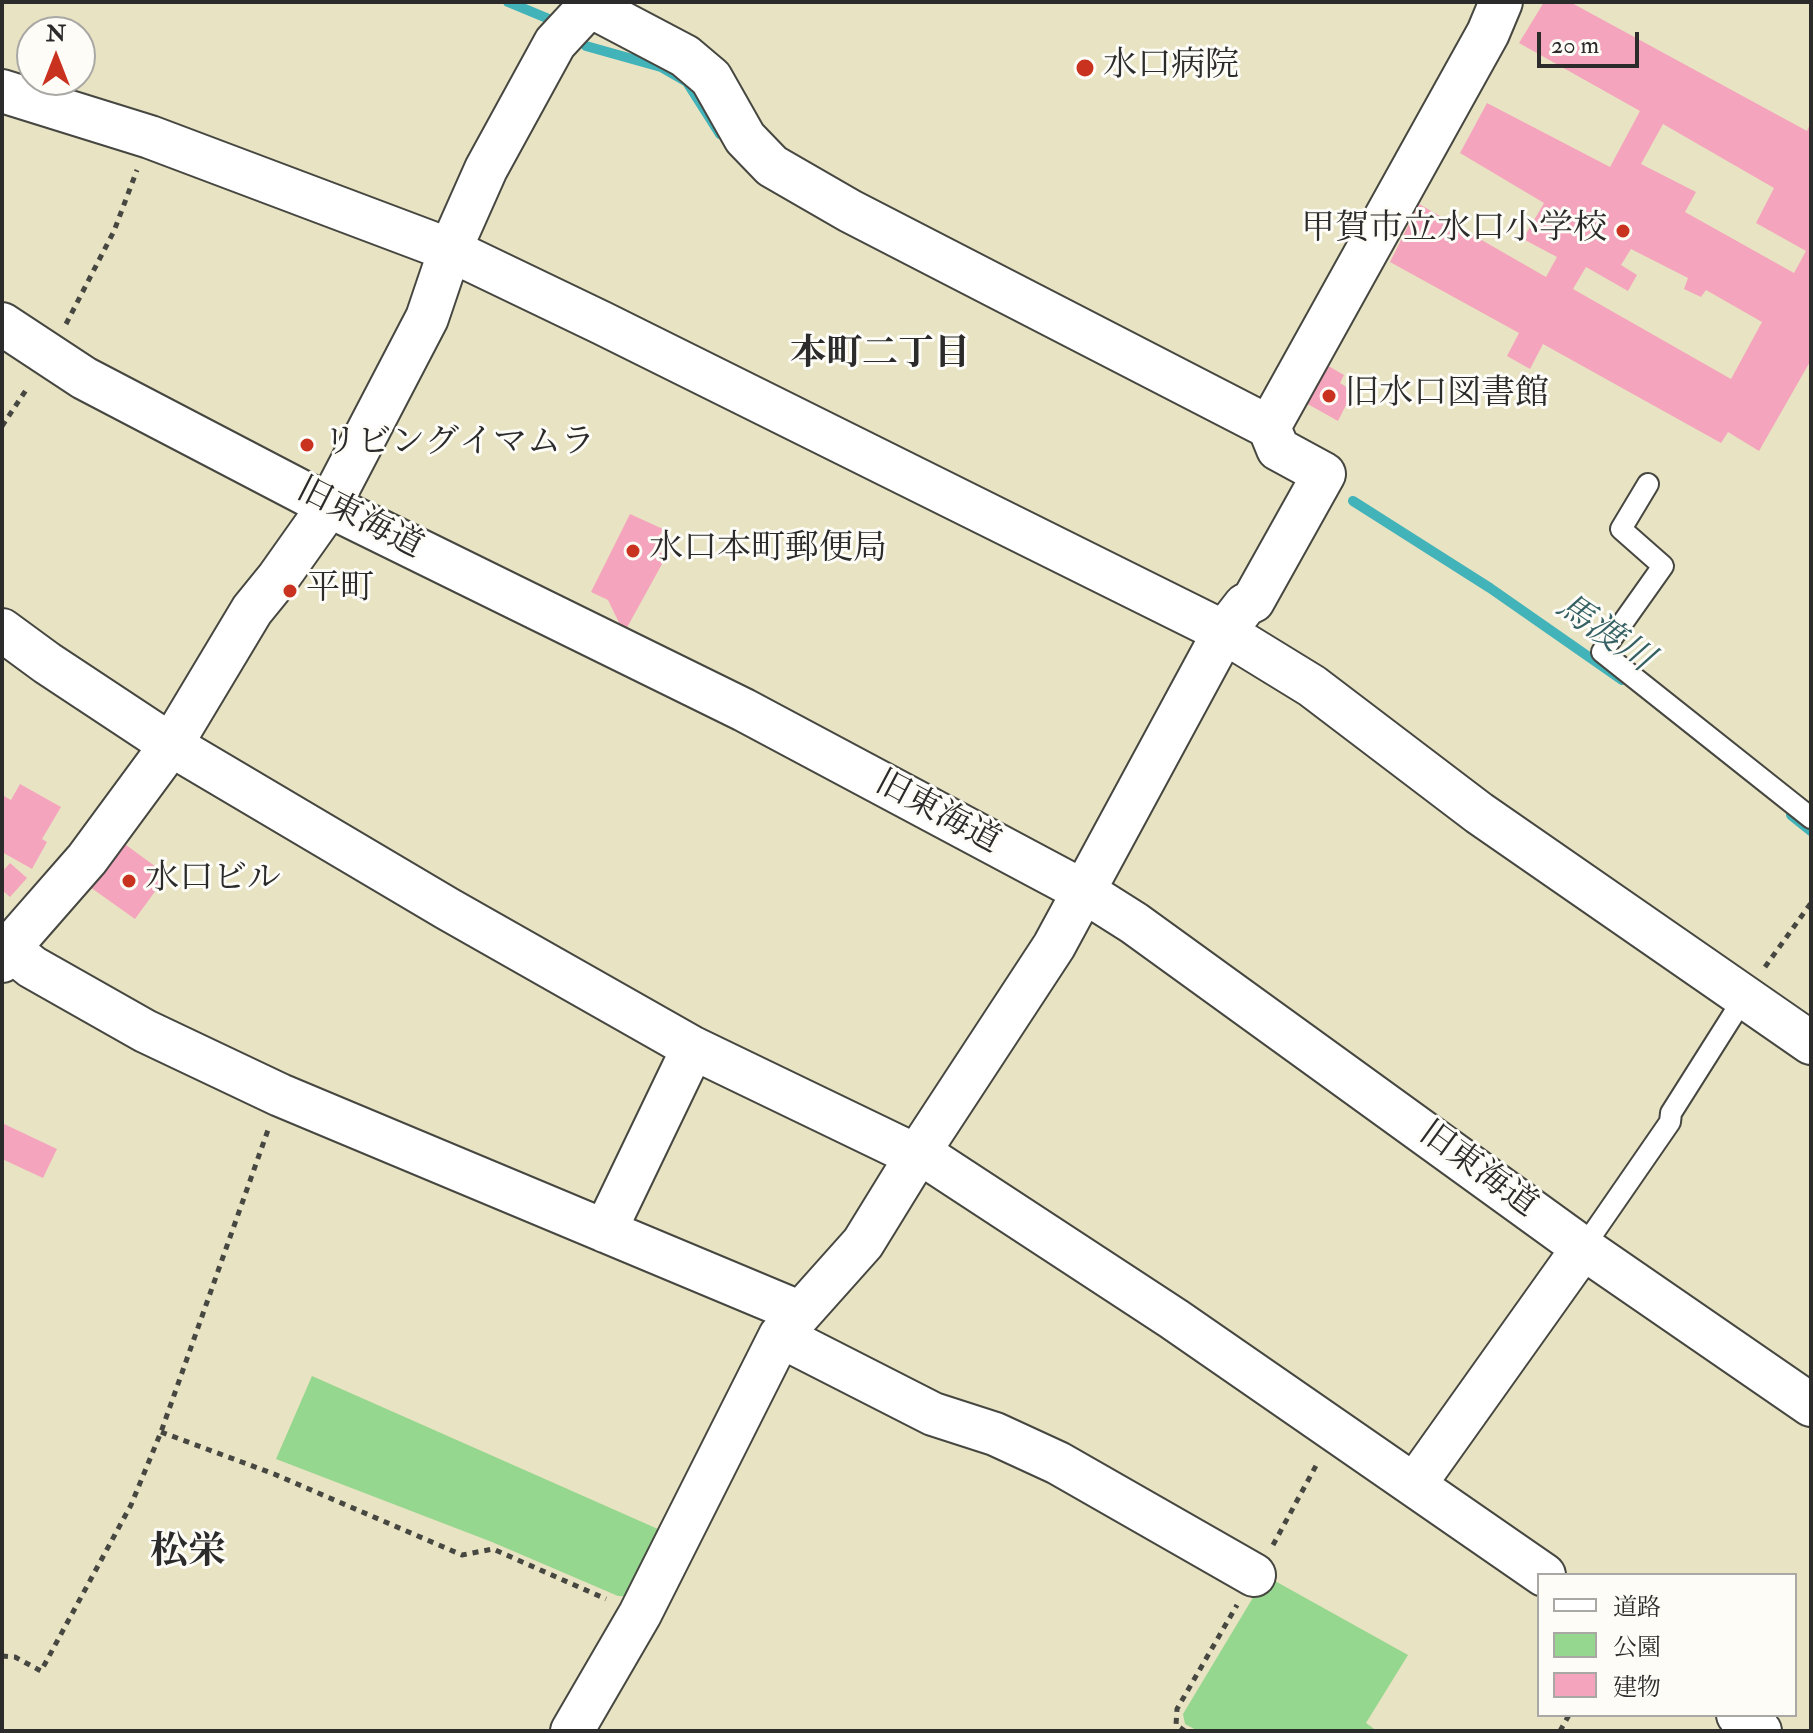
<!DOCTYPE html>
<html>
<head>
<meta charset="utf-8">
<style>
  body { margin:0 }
  #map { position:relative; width:1813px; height:1733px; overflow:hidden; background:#e8e3c2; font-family:"IM FELL Double Pica","Noto Serif JP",serif }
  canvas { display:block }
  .frame { position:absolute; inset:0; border:4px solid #2b2b2b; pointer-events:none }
  .legend { position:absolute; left:1537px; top:1573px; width:260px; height:144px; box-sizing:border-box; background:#fdfcf7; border:2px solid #a9a8a5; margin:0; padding:10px 14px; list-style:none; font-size:24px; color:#2b2b2b }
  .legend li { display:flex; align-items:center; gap:16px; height:40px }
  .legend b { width:40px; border:2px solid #a9a8a5 }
  .north { position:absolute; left:16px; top:16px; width:80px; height:80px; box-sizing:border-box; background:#fdfcf7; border:2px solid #a9a8a5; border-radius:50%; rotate:0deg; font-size:22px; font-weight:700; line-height:32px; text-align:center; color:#2b2b2b }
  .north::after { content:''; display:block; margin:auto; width:28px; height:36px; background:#c8321e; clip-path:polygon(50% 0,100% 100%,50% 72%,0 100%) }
  .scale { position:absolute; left:1537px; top:32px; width:102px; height:36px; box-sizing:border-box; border:4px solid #2b2b2b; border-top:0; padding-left:10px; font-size:24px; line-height:28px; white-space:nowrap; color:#2b2b2b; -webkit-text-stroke:6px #fdfcf7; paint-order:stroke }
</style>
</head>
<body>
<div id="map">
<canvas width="1813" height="1733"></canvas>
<div class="frame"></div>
<ul class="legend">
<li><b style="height:10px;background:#fff"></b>道路</li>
<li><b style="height:22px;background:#95d78e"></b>公園</li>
<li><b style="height:22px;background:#f4a5bd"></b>建物</li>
</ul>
<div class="north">N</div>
<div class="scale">20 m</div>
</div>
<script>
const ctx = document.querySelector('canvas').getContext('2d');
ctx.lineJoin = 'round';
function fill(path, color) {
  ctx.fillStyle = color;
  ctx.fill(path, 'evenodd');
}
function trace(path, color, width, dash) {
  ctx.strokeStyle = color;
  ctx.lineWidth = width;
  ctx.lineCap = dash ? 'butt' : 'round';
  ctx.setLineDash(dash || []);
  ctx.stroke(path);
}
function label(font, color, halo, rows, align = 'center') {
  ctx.font = font + ' "IM FELL Double Pica","Noto Serif JP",serif';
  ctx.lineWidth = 6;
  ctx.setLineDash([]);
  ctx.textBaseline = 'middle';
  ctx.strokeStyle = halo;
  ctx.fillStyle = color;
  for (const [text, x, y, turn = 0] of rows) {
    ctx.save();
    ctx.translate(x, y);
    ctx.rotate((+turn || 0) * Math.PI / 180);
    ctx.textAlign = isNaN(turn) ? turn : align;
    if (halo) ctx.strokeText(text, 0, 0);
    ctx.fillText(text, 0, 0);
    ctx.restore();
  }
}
fill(new Path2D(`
  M312,1376L667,1533L638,1597L618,1596L492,1542L276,1459Z
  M1266,1576L1408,1655L1366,1723L1377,1731H1198L1185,1724L1183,1714Z`), '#95d78e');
trace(new Path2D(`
  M508,2L549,19
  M586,46L661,67L687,82L720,134
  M1353,501L1490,588L1622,680
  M1791,815L1811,831`), '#43b3ba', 10);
fill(new Path2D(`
  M1544,2H1570L1807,131L1811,122V360L1759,451L1728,432L1721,443L1543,344L1530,369L1507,356L1519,333L1390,262L1419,204L1546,277L1557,257L1523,239L1544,203L1460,153L1487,103L1610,167L1640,111L1519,43ZM1663,124L1774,188L1756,223L1806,251L1794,273L1685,212L1696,192L1641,164ZM1631,249L1688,278L1684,289L1701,297L1706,290L1762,322L1731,379L1573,289L1586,267L1628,291L1637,275L1621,265Z
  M1325,364L1344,375L1340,383L1353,391L1338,421L1304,402Z
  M630,514L663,529L653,550L667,555L624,633L608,600L591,592Z
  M20,784L61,807L42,839L47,842L32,869L2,852V795L11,800Z
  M122,842L167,875L135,919L90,887Z
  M10,863L27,878L10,897L2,890V872Z
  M2,1123L57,1149L43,1178L2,1159Z`), '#f4a5bd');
const lane = new Path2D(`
  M1648,484L1621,529L1663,566L1602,652L1811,818
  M1583,1248L1670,1122L1671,1113L1745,996`);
const street = new Path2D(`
  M590,6L685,56L711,78L745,138L772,166L850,211L1269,427
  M2,91L150,137L450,250L602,323L1224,632L1312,686L1479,813L1811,1043
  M2,324L84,378L329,506L744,710L1085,892L1134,923L1583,1248L1811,1405
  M2,630L47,663L171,745L448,909L693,1048L917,1156
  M2,943L32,967L145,1031L280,1095L799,1312
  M2,961L10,947L87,859L171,745L252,610L278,578L329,506L427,318L450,250L486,169L555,43L593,2
  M919,1152L1174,1319L1544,1575
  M605,1231L693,1048
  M780,1336L933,1414L995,1434L1058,1463L1254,1575
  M1415,1484L1583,1248
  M1738,1715L1760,1731
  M572,1731L640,1614L780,1336L863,1243L919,1152L1054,946L1224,632L1245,605L1253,601L1324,474L1278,449L1269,427L1488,33L1501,2`);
trace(lane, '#474742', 24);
trace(street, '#474742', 46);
trace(new Path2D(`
  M66,324L114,231L137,170
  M2,426L28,387
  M1765,967L1811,903
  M161,1432L274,1474L462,1555L493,1549L606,1599
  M1273,1545L1318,1462
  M2,1656L15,1657L41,1671L131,1505L161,1432L268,1130
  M1185,1731L1176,1725L1177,1709L1237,1605
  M1560,1731L1569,1715`), '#474742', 5, [6, 6]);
trace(lane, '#fff', 20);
trace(street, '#fff', 42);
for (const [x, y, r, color] of [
  [1085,68,10,"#c8321e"],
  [1623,231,8,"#c8321e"],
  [1329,396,8,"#c8321e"],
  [307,445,8,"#c8321e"],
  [633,551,8,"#c8321e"],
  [290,591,8,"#c8321e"],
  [129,881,8,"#c8321e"]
]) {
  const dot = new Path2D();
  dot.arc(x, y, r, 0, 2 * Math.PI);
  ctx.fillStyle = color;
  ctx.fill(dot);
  trace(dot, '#fdfcf7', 3);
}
label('34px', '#2b2b2b', '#fdfcf7', [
  ["水口病院",1103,68],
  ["甲賀市立水口小学校",1607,231,"right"],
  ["旧水口図書館",1345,396],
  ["リビングイマムラ",323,445],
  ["水口本町郵便局",649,551],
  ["平町",306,591],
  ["水口ビル",145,881]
], 'left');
label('34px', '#2b2b2b', '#fdfcf7', [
  ["旧東海道",359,520,27],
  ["旧東海道",937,814,28],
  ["旧東海道",1477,1171,36]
]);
label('bold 36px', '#2b2b2b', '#fdfcf7', [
  ["本町二丁目",880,356]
]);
label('italic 36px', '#356164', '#fdfcf7', [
  ["馬渡川",1603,635,34]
]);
label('bold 38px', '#2b2b2b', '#fdfcf7', [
  ["松栄",188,1555]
]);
</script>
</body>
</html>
